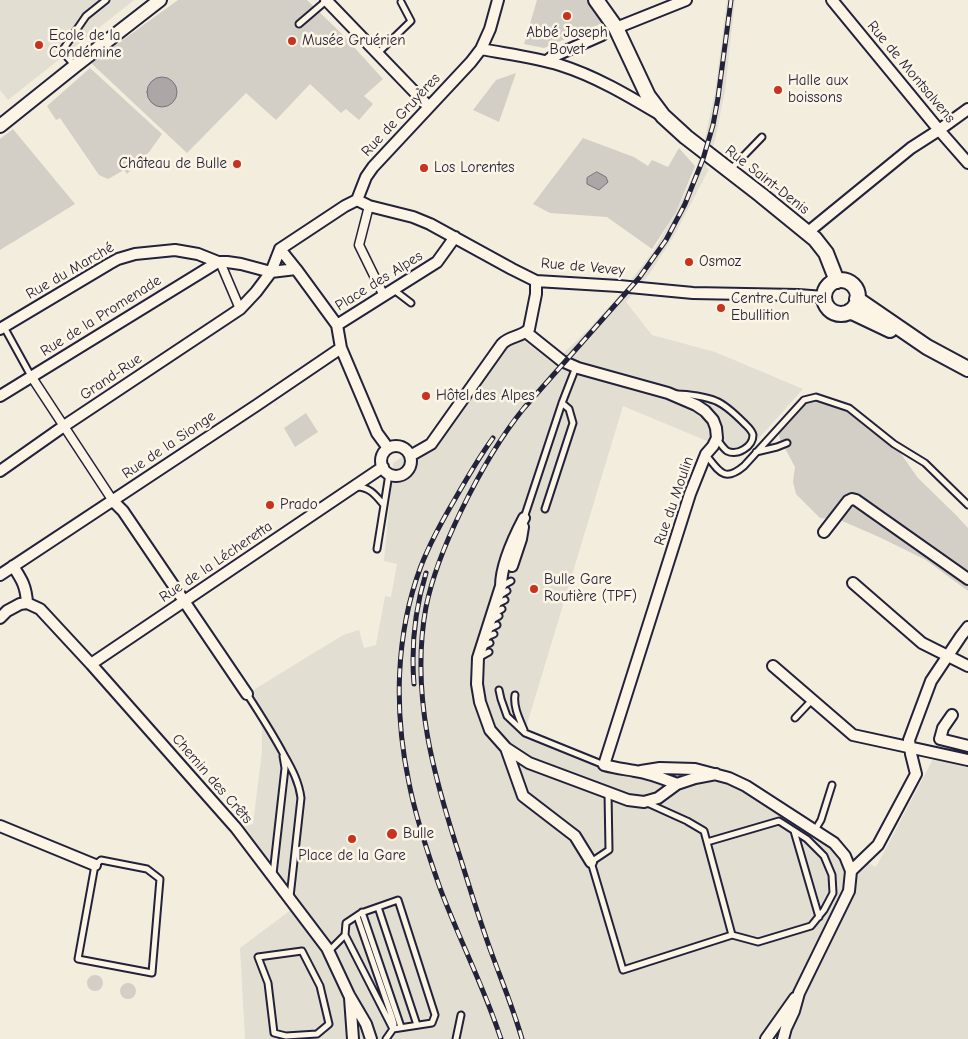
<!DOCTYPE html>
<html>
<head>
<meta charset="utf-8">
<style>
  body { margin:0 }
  canvas { display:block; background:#f3edde }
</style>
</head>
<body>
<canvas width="968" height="1039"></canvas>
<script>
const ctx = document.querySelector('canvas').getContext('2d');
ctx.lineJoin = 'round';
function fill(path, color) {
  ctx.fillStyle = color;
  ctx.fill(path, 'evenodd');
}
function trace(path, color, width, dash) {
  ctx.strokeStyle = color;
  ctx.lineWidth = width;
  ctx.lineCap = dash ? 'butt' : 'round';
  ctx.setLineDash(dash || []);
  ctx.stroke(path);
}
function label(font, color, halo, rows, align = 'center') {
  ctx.font = font + ' "Comic Neue",sans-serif';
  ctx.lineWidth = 5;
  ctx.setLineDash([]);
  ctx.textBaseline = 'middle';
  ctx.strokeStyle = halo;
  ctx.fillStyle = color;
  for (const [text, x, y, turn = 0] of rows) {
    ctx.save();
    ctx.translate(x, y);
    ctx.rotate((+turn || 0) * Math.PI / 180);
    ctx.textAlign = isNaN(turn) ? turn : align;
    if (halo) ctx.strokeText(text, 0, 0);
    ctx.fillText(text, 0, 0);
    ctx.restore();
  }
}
fill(new Path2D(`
  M0,0H134L8,100L0,90Z
  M727,0H735L725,91L715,140L706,168L709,169L675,234L650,273L626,302L652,335L715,352L803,389L743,456L623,406L525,731L636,771L696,774L746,786L842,851L876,867L933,759L968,766V1039H245L240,948L296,906L236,828L253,824L262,752V729L257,714L247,694L343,635L359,630L364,648L376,645L385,596L391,597L397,564L384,561L393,463L428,439L504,336L520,338L553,363L589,329L616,299L652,253L676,212L697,167L705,138L715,92Z`), '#e3ded2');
fill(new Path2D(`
  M178,0H307L343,35L383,79L364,96L373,104L359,120L346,109L341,113L310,84L276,120L246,93L187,153L91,63Z
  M537,0H587L605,22L544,48L524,44Z
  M90,68L162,134L149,152L127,174L124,170L108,179L99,175L60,118L56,120L47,106Z
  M516,73L499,122L473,110L496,80Z
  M13,129L75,204L0,250V139Z
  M583,138L634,157L648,166L652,160L668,167L679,148L695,166L676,212L652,249L607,217L550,213L533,204Z
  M810,397L849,408L894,444L918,478L956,515L968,528V591L926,560L879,537L840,520L820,518L796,494L793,482L795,467L780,439L777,429Z
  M306,413L318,432L295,447L284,428Z
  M87 983a8 8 0 1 1 16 0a8 8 0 1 1-16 0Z
  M120 991a8 8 0 1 1 16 0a8 8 0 1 1-16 0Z`), '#d4cfc6');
const water = new Path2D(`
  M147 92a15 15 0 1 1 30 0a15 15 0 1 1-30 0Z
  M597,172L606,177L608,182L599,190L587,184V178Z`);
fill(water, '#aca7a6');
trace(water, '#75727b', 1);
const service = new Path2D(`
  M299,24L327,0
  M378,53L411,21L401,2
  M75,66L62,51L86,16L106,0
  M731,169L762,137
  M394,290L411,303
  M4,327L31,376
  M677,394C688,394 707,397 716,401C726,405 736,415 744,423C747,426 752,430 753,435C753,447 737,456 727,451C723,448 720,443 717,439
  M756,452L777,447L787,443
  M706,455C719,471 724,483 744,466L804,400L816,397L849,408L894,444L925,463L968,505
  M357,487C370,487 376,496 384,505
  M545,509L573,423L569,409L562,403
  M524,518L562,403L576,367
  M377,549L389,474
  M502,586L511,581
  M499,596L507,591
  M495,605L505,600
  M493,614L502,609
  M490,621L499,616
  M487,630L497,625
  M485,638L494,634
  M482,647L490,643
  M478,658L489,652
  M499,690L501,699L507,716L525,733L604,765
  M247,694C260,714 273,734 284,755C292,769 299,782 301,798L290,897
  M515,695C513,707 520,720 524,730
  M795,718L812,700
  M608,793L609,850L591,862L623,970L732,935L704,831L687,821L645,802
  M815,830L821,820L832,785
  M794,831L819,917
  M707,842L779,821L807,839L824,856L832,875L833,893L824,910L811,926L758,942L732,935
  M101,860L147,869L160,879L152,973L78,959L95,865Z
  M273,874L285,768L283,756
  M378,907L417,1025
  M362,912L401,1027
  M345,935L346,923L361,913L398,900L435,1015L432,1023L393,1029L394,1024L392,1017L357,916
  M302,951L320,986L329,1024L317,1034L286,1036L274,1033L268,983L258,957Z
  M329,951L345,935L393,1029L386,1039
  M456,1039L461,1015`);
const pedestrian = new Path2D(`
  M369,206L359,245L384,296
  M220,262L240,309
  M31,376L113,501`);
const minor = new Path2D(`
  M326,0L429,107
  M832,0L939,130L968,163
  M616,28L686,0
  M481,49C507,54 534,57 560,65C595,76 627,95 659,114
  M547,61L552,57L602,35
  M357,200L369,206L413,217L430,224L512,269L536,281L619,286L693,293L798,295L824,297
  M809,234L813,228L911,148L939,130L968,109
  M280,249L345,206L357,200L366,177L373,167L471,62L481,49L490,29L498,0
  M280,249L296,269L337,325L341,348L377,433L388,448
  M337,325L437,262L455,237
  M0,329L109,264L118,259L135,254L175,250L198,254L218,262H227L241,264L271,272L296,269
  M527,333L562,361L578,368L668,393L696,405L705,411L713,420L716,428L717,438L713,446L706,454L690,494L604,765C615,768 624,769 635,771C650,773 664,779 677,784
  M0,396L218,262
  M381 461a15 15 0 1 1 30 0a15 15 0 1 1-30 0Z
  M410,456L431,444L502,344C509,336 522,337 529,329L536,294V281
  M0,471L64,426L240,309L256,292L271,272L280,249
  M113,501L123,511L247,694
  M524,518C514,537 501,565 501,586L478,658L477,684L480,702L490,730L506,748L529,763L628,800L644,802L658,798L677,784L695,778L716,774
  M824,532L848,501L852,499L856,500L968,579
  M13,566C22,580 26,586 27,603
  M512,566L521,539L523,527
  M0,575L257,405L341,348
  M853,583L922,643L968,666
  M0,618L7,611L20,604L27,603L40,609L91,664L236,828L327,948L349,995L366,1024L371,1039
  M91,664L383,467
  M773,666L853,735L968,760
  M952,715L943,728L940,739L968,746
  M506,748L523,796L575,836L591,862
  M641,771L660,768L695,769L729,778L746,786L834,843L845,856L851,871
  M0,826L95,865
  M350,998L353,1039
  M766,1039L795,998
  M783,1039L786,1028L794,1011L799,993L849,891L851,871L878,845L916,774L911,754L909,740L931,681L961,636L968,627`);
const tertiary = new Path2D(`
  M0,126L75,66L160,0`);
const secondary = new Path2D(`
  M596,0L616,28L648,96L663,116L686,137L761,195L815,239L826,253L837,281
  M824 297a17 17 0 1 1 34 0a17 17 0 1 1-34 0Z
  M857,299L927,347L968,369
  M850,311L890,330`);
trace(service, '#22223b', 9);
trace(pedestrian, '#22223b', 11);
trace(minor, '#22223b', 14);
trace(tertiary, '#22223b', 16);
trace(secondary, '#22223b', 18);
trace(service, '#fcf5e5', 5);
trace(pedestrian, '#fcf5e5', 8);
trace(minor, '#fcf5e5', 10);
trace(tertiary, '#fcf5e5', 12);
trace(secondary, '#fcf5e5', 14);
const rail = new Path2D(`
  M493,438C479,457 467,478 455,499C442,521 430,543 421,566C395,635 394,712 409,783C416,819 428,854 440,888C459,939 484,987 501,1039
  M414,684C411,647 415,609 426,573
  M522,1039C514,1011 503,984 493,957C481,925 471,892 461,860C434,778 410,694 426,607C433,573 446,542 461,511C479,474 498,440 524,408L639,278L666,240L685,204L703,159L713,125L718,98L731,0`);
trace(rail, '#22223b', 5);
trace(rail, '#fcf5e5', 3, [9]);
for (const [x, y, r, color] of [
  [567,16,5,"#c8321e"],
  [292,41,5,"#c8321e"],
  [39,45,5,"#c8321e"],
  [778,90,5,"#c8321e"],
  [237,164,5,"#c8321e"],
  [424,168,5,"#c8321e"],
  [689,262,5,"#c8321e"],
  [721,308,5,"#c8321e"],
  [426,396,5,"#c8321e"],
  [270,505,5,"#c8321e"],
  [534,589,5,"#c8321e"],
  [392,834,6,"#c8321e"],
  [352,839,5,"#c8321e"]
]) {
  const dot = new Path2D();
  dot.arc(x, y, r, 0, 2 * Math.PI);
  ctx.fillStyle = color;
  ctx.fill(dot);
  trace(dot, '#fcf5e5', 2);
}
label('15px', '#22223b', '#fcf5e5', [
  ["Abbé Joseph",567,33,"center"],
  ["Bovet",567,50,"center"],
  ["Ecole de la",49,36],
  ["Condémine",49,53],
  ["Musée Gruérien",302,41],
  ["Halle aux",788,81],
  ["boissons",788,98],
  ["Château de Bulle",227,164,"right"],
  ["Los Lorentes",434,168],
  ["Osmoz",699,262],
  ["Centre Culturel",731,299],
  ["Ebullition",731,316],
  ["Hôtel des Alpes",436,396],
  ["Prado",280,505],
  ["Bulle Gare",544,580],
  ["Routière (TPF)",544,597],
  ["Bulle",403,834],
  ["Place de la Gare",352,856,"center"]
], 'left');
label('15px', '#22223b', '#fcf5e5', [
  ["Rue de Montsalvens",911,72,50],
  ["Rue de Gruyères",401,115,-47],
  ["Rue Saint-Denis",767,180,38],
  ["Rue de Vevey",583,267,5],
  ["Rue du Marché",70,271,-30],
  ["Place des Alpes",379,281,-32],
  ["Rue de la Promenade",101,316,-32],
  ["Grand-Rue",111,377,-34],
  ["Rue de la Sionge",169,445,-34],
  ["Rue du Moulin",674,501,-71],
  ["Rue de la Lécheretta",216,562,-34],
  ["Chemin des Crêts",212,779,49]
]);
</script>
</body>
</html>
